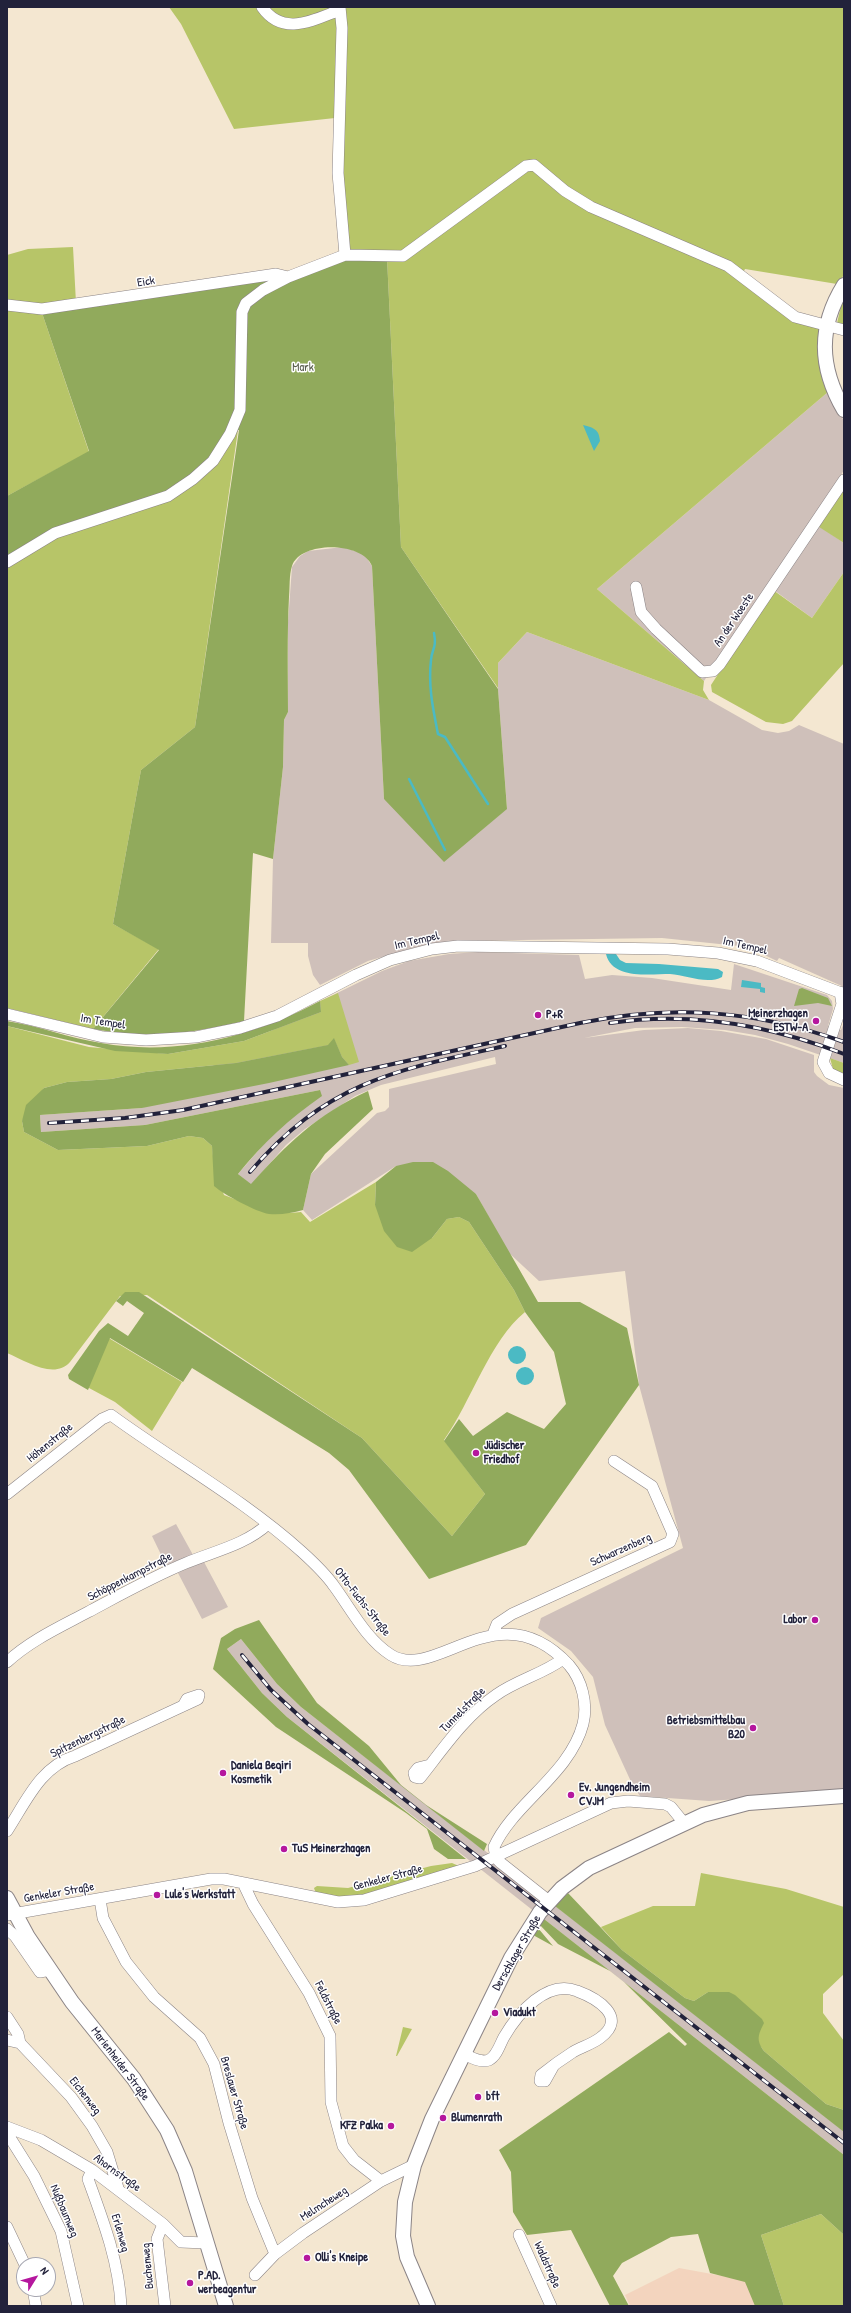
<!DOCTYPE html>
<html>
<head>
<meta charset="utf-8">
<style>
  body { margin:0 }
  #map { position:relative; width:851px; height:2313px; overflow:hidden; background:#f4e7d1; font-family:"Patrick Hand",sans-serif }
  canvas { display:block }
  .frame { position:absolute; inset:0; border:8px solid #22223b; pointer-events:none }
  .north { position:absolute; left:16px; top:2257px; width:40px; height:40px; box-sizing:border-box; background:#fff; border:1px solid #a7a7b1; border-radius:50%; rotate:53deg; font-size:11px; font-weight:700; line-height:16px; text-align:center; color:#22223b }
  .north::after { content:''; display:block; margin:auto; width:14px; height:18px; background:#b5179e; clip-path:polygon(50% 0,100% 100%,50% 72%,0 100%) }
</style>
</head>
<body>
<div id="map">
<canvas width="851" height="2313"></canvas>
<div class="frame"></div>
<div class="north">N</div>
</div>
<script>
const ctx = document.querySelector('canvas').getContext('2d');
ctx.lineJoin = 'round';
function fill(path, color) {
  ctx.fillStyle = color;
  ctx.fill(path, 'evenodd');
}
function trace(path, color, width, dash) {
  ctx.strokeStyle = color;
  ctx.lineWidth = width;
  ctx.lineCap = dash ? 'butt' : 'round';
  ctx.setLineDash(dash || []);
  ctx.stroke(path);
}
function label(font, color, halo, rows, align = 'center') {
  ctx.font = font + ' "Patrick Hand",sans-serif';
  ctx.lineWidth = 3;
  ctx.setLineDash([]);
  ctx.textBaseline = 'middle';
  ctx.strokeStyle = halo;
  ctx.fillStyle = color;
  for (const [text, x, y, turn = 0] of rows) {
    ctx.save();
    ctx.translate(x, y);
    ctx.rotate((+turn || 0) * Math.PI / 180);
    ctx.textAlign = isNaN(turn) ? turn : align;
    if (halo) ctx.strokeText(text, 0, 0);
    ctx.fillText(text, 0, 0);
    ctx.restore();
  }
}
fill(new Path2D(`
  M679,2268L750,2281L758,2306H630L625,2295Z`), '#f3d4be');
fill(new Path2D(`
  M828,392L844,421V470L812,521L844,543V572L812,618L767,585L704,681L597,589Z
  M343,547L364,554L372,566L384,799L476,835L507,808L498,689V663L527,632L709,700L762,730L778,733L789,731L799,725L844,744V987L779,958L777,961L748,947L662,938L451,941L413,948L368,961L320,985L313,975L308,956V943H271L273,859L283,767L284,720L288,712V622L292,567L300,556L308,551Z
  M478,952L579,955L585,979L612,975L652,978L731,990L734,964L827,995L832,1001L833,1009L828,1026L841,1030L844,1023V1063L788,1044L755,1035L725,1030L682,1027L635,1028L584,1038L644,1030L688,1028L721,1031L766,1039L814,1055V1072L817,1076L829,1085L844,1088V1792L709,1801L640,1796L633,1786L605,1725L593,1677L571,1651L538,1628L541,1618L683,1548L639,1385L625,1271L539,1281L508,1252L476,1194L396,1166L312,1220L303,1210L311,1174L377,1113L385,1111L389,1107V1089L496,1064L495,1057L381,1085L355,1096L305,1129L286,1145L251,1185L238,1174L271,1136L320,1090L145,1125L41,1132L40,1115L142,1108L325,999L382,971L409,961L449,954Z
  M176,1524L198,1564L204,1562L228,1607L202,1619L178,1573L198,1564L192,1555L166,1565L152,1536Z
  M241,1639L277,1684L301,1707L841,2129L844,2132V2155L287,1717L262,1693L227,1649Z`), '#cfc0ba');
fill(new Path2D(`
  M169,7H260L276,23L337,12L335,118L234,129L181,24Z
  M264,7H337L288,23Z
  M343,7H844V275L837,284L745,269L742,275L565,189L538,162L403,254H346L341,172Z
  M529,167L563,193L726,269L794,318L824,327L817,345L823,382L828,392L597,589L704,681L703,690L709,700L527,632L498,663V688L401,547L387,258H404Z
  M73,247L76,303L7,304V255L28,249Z
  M844,294V325L837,323Z
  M7,307L41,310L89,452L7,496Z
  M238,430L195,727L141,770L113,924L159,949L93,1029L7,1008V565L55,536L214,462Z
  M844,488V543L816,525Z
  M844,572V663L792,721L783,724L766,722L712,692L711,685L773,590L812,618Z
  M338,993L359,1062L349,1065L342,1057L334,1039L329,1045L236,1063L146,1072L111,1079L67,1082L44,1088L22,1121L24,1132L58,1150L147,1146L189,1136L203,1138L212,1146L214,1166L224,1195C248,1204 276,1216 301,1212L310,1222L376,1182L375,1205L432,1238L447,1219L459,1217L469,1222L514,1290L525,1312C490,1340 471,1402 444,1440L485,1494L452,1536L362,1438L147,1295L120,1296L70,1362C54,1380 26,1361 7,1353V1026L89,1047L168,1054L244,1041L321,1012L320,1001Z
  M830,1058L844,1063V1075L833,1069Z
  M102,1334L182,1382L152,1431L115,1402L76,1381Z
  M452,1863L461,1867L351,1899L316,1894L314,1888L317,1886L348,1888L431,1866Z
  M701,1873L786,1889L844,1907V1974L823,1994V2013L844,2041V2110L826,2104L764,2051L758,2043V2034L708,1992L694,2001L685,1998L622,1950L601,1927L653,1906H695Z
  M403,2027L412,2029L397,2056H396Z
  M821,2214L844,2235V2306H784L761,2235Z`), '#b7c568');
fill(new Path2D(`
  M345,256L387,258L401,547L498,689L507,809L444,862L384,799L372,566C362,541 300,541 292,566C289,575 290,587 289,597C287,635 288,674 288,712L284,720L283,767L273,859L253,853L244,1021C190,1034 149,1039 93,1029L159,950L113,924L141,770L195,727L239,430L229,432L213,458L167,493L107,512L7,559V496L89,451L41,310L271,276Z
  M802,988L828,998L832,1006L818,1003L794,1006L799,989Z
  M320,1001L321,1012L244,1041L168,1054L115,1051L7,1026V1021C39,1026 69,1038 101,1043C177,1057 254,1036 320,1001Z
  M334,1038L342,1057L349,1065L269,1083L142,1108L40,1115L41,1132L145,1125L320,1090L322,1096C289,1119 263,1143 238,1174L251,1184C288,1143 316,1115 368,1091L373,1109L325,1154L311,1174L303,1210C292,1213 281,1215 269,1214C256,1212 223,1194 214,1186L212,1146L203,1138L189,1136L147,1146L58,1150L24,1132L22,1121L26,1105L44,1088L67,1082L111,1079L146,1072L236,1063L328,1045Z
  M413,1162H433L448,1171L476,1194L538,1302H580L627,1328L639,1385L526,1545L429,1579L349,1470L329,1453L192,1368L183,1382L110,1338L88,1390L69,1379L68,1375L99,1331L108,1323L128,1336L144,1313L127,1301L123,1306L116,1301L125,1292H139L362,1438L452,1536L485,1494L444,1441L459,1419L473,1436L507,1412L544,1429L566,1404L554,1352L525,1312L514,1290L469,1222L459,1217L447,1219L432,1238L412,1252L397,1247L384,1231L375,1205L376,1182L396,1166Z
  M259,1620L317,1703L369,1746L401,1785L426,1805L487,1844L484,1851L301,1707L277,1684L241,1639L227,1649L262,1693L287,1717L466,1859H448L434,1849L427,1829L406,1813L276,1727L213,1669L221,1638L235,1629Z
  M568,1893L622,1950L685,1998L694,2001L708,1992H729L735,1995L762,2019L764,2023C758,2035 756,2040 764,2051L826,2104L844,2110V2132L555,1906Z
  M544,1919L844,2155V2235L821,2214L761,2235L784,2306H755L745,2282L710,2273L698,2234L671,2237L622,2263L613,2276L629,2306H610L571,2230L527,2235L513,2212L511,2172L499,2150L669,2032L685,2046L687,2044L624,1982L610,1971L558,1944L540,1925Z
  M538,1928L553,1946L533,1935Z`), '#91aa5c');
fill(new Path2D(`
  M583,425C594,428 599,429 600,441L594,451Z
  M606,954H616L620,960L626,963L659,964L718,969L723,972L722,977C707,985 686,975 670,974C651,974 612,980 606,954Z
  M742,980L761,983V987L765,988V993L760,992V989L741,987Z
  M508 1355a9 9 0 1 1 18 0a9 9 0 1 1-18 0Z
  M516 1376a9 9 0 1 1 18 0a9 9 0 1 1-18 0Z`), '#4bbac4');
trace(new Path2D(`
  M434,633C437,648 432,648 431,660C428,686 433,709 438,734L445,737L488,804
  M409,779L445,850`), '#4bbac4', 2.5);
const minor = new Path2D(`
  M262,7C283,37 313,20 340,10
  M340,7L342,28L338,173L345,255
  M7,305L42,309L276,274L288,277
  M7,562L55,533L168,496L193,479L213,461L230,434L240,410L242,312L246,303L263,290L288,277L345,255L403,256L526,166L534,165L565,191L591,207L728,266L795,317L844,330
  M636,587L641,612L656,629L702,672L713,671L720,664L844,480
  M840,992L842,1004L823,1062L829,1073L844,1080
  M7,1014L103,1037L146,1040L196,1037L240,1028L277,1016L356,975L390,960L432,949L458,946L668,949L718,953L757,961L844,994
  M7,1494L102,1419L111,1415C174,1461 243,1499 302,1552C313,1562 325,1573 334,1586C351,1609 366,1639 391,1655C436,1683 498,1588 569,1665C582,1680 588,1704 583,1724C570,1774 513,1804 494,1847L496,1858L501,1863L549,1901
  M493,1634L497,1624L512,1614L670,1542L673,1534L652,1486L614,1461
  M7,1662C31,1640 60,1627 88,1612C120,1595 152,1577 186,1563C215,1551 245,1545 268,1524
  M430,1765L418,1768L414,1773L415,1777L420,1778C443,1749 465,1716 496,1695C517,1680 543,1674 563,1659
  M7,1831C26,1802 40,1767 75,1756L198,1699L199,1695L187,1699L183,1706
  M243,1883L253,1904L309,1993L330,2036L331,2102L343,2146L354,2160L381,2181
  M100,1899L103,1918L126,1962L154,1997L200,2038L214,2064L229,2123L252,2198L275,2254
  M7,1915L211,1879H224L338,1902L364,1900L475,1866L611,1803L628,1801L665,1804L671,1807L684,1823
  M7,1929L15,1936L40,1972L50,1970
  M7,2017L18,2034L20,2043
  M7,2040L20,2043L71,2097L92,2126L107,2152L118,2188
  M464,2054C472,2058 481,2063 489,2060C497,2056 500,2044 504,2037C518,2013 547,1979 577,1991C596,1998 629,2017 600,2038C592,2044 582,2047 573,2052C562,2059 551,2067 541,2075L540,2081H545L554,2065
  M7,2127L41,2140L92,2170L163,2224L181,2242L205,2243
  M7,2133L34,2176L61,2231L78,2306
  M92,2170L88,2179C103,2220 119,2262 121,2306
  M163,2224L157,2239L165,2306
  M7,2227L25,2265
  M519,2235L551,2306
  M255,2275L275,2254L303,2233L381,2181L414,2165
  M33,2289L36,2306`);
const major = new Path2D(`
  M844,285C818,327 819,367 844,410
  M7,1898L28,1937L72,2002L134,2079L167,2130L185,2171L226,2306
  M428,2306L407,2257L403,2236L405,2202L414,2165L432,2119L511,1958L540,1912L562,1888L589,1868L703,1815L748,1803L844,1796`);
trace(minor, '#8b8486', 12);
trace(major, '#8b8486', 16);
trace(minor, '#fff', 11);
trace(major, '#fff', 14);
const rail = new Path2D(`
  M610,1023C691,1011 769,1025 844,1054
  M49,1123L125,1118L183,1110L580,1023C673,1004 755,1010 844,1042
  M250,1172C327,1082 395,1070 505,1046
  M242,1655L271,1690L308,1724L844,2143`);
trace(rail, '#22223b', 4);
trace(rail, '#fff', 2.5, [8]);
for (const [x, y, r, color] of [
  [538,1015,4,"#b5179e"],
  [816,1021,4,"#b5179e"],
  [476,1453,4,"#b5179e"],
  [815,1620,4,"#b5179e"],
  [753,1728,4,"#b5179e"],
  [223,1773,4,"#b5179e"],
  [571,1795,4,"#b5179e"],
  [284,1849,4,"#b5179e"],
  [157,1895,4,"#b5179e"],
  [495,2013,4,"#b5179e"],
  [478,2097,4,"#b5179e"],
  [443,2118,4,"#b5179e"],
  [391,2126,4,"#b5179e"],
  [307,2258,4,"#b5179e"],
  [190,2283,4,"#b5179e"]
]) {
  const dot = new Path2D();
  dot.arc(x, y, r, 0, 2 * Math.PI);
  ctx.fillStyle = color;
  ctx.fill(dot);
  trace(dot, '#fff', 1.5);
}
label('12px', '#22223b', '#fff', [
  ["Eick",146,282,-9],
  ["An der Woeste",734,620,-56],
  ["Im Tempel",417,941,-13],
  ["Im Tempel",745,946,13],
  ["Im Tempel",103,1022,9],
  ["Höhenstraße",50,1443,-39],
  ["Schwarzenberg",621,1550,-24],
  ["Schöppenkampstraße",130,1577,-27],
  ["Otto-Fuchs-Straße",362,1602,52],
  ["Tunnelstraße",463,1710,-45],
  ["Spitzenbergstraße",88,1737,-26],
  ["Genkeler Straße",388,1878,-15],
  ["Genkeler Straße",59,1893,-10],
  ["Derschlager Straße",517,1953,-60],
  ["Feldstraße",328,2003,63],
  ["Marienheider Straße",120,2064,53],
  ["Breslauer Straße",234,2093,74],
  ["Eichenweg",85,2096,52],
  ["Ahornstraße",117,2173,36],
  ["Melmcheweg",324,2204,-33],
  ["Nußbaumweg",64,2211,67],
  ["Erlenweg",120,2233,74],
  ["Waldstraße",547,2265,66],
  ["Buchenweg",148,2266,-95]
]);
label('12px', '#565b4b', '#fff', [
  ["Mark",303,368]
]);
label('bold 12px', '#22223b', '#fff', [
  ["Meinerzhagen",808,1014,"right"],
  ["ESTW-A",808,1028,"right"],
  ["P+R",546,1015],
  ["Jüdischer",484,1446],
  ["Friedhof",484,1460],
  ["Labor",807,1620,"right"],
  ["Betriebsmittelbau",745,1721,"right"],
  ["B20",745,1735,"right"],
  ["Daniela Beqiri",231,1766],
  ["Kosmetik",231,1780],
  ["Ev. Jungendheim",579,1788],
  ["CVJM",579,1802],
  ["TuS Meinerzhagen",292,1849],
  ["Lule's Werkstatt",165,1895],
  ["Viadukt",503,2013],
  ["bft",486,2097],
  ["Blumenrath",451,2118],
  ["KFZ Palka",383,2126,"right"],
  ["Olli's Kneipe",315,2258],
  ["P.AD.",198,2276],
  ["werbeagentur",198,2290]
], 'left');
</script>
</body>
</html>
